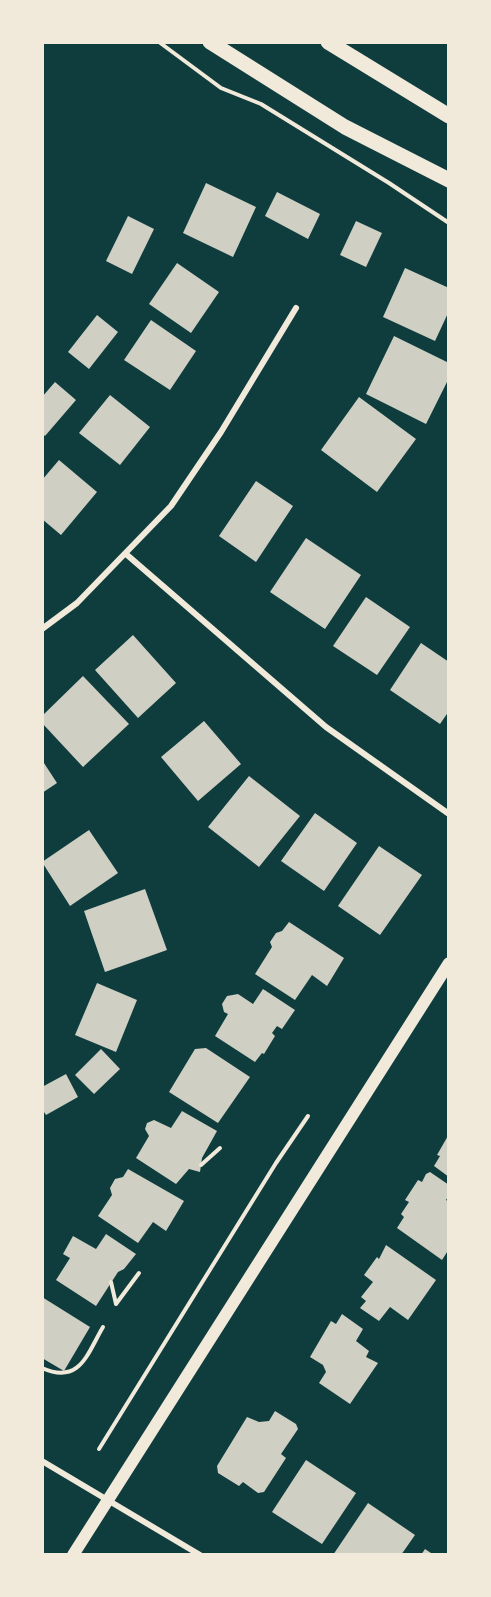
<!DOCTYPE html>
<html>
<head>
<meta charset="utf-8">
<style>
  body { margin:0 }
  #map { position:relative; width:491px; height:1597px; overflow:hidden; background:#0f3d3e; font-family:"Public Sans",sans-serif }
  canvas { display:block }
  .frame { position:absolute; inset:0; border:44px solid #f1e9da; pointer-events:none }
</style>
</head>
<body>
<div id="map">
<canvas width="491" height="1597"></canvas>
<div class="frame"></div>
</div>
<script>
const ctx = document.querySelector('canvas').getContext('2d');
ctx.lineJoin = 'round';
function fill(path, color) {
  ctx.fillStyle = color;
  ctx.fill(path, 'evenodd');
}
function trace(path, color, width, dash) {
  ctx.strokeStyle = color;
  ctx.lineWidth = width;
  ctx.lineCap = dash ? 'butt' : 'round';
  ctx.setLineDash(dash || []);
  ctx.stroke(path);
}
fill(new Path2D(`
  M206,183L256,207L233,257L183,233Z
  M277,192L320,214L308,239L265,216Z
  M128,216L154,229L132,274L106,261Z
  M356,221L382,233L366,267L340,255Z
  M177,263L219,292L191,333L149,304Z
  M405,268L449,288V311L435,341L383,317Z
  M97,315L118,332L89,369L68,352Z
  M151,320L196,351L170,390L124,360Z
  M394,336L449,363V378L426,424L366,394Z
  M55,382L76,400L45,436L42,433V397Z
  M110,395L150,427L120,465L79,433Z
  M359,397L416,439L377,492L321,450Z
  M59,460L97,492L61,535L42,519V480Z
  M256,481L293,506L256,562L219,536Z
  M306,538L361,575L325,629L270,592Z
  M366,597L410,627L377,675L333,646Z
  M133,635L176,683L138,718L95,670Z
  M421,643L449,662V711L440,724L390,690Z
  M83,676L129,724L83,767L42,723V716Z
  M204,721L241,764L198,801L161,757Z
  M42,760L57,783L42,793Z
  M249,776L300,816L259,867L208,827Z
  M315,813L357,843L324,891L281,861Z
  M89,830L118,873L70,906L42,862Z
  M379,846L422,875L380,935L338,906Z
  M145,889L167,950L105,972L84,911Z
  M289,922L344,958L327,986L312,975L295,1000L255,974L272,947L270,942L276,933L282,931Z
  M97,983L137,1000L116,1052L75,1035Z
  M263,989L295,1010L282,1029L277,1026L272,1033L275,1036L264,1054L262,1053L255,1062L215,1036L228,1014L224,1012L222,1004L227,996L238,994L253,1004Z
  M206,1048L250,1077L218,1123L169,1092L195,1049Z
  M101,1049L120,1069L94,1094L75,1075Z
  M66,1074L78,1097L46,1115L42,1109V1087Z
  M182,1111L217,1131L202,1158L200,1172L189,1169L176,1184L136,1158L149,1136L145,1129L147,1123L154,1120L171,1128Z
  M449,1134V1177L434,1166L440,1156L437,1155Z
  M128,1169L184,1201L166,1231L153,1222L138,1243L98,1216L112,1195L110,1188L115,1179L123,1177Z
  M430,1172L449,1185V1195L446,1200L449,1202V1249L442,1260L397,1228L404,1217L401,1214L409,1202L405,1200L418,1180L422,1182L426,1174Z
  M106,1234L136,1254L124,1269L118,1272L96,1306L56,1280L70,1258L63,1254L73,1236L96,1249Z
  M386,1245L436,1280L408,1320L390,1307L379,1321L360,1308L366,1301L361,1297L373,1282L364,1275L377,1257L379,1259Z
  M42,1297L90,1327L64,1371L42,1358Z
  M342,1314L363,1329L356,1341L369,1351L366,1357L378,1363L350,1404L319,1383L326,1372L323,1365L310,1357L331,1321L336,1324Z
  M275,1411L296,1424L298,1429L281,1454L286,1458L264,1492L258,1493L243,1482L239,1486L218,1473L217,1466L247,1417L259,1422L269,1421Z
  M306,1460L356,1493L322,1544L272,1512Z
  M368,1503L415,1535L401,1555H333Z
  M425,1549L434,1555H421Z`), '#cfcfc3');
trace(new Path2D(`
  M159,42L221,88L261,104L389,183L449,223
  M201,1165L220,1148
  M111,1282L116,1304L139,1273
  M42,1368C80,1385 87,1354 103,1327
  M99,1449L276,1163L308,1116`), '#f1e9da', 4);
trace(new Path2D(`
  M126,554L326,727L449,814
  M42,629L77,603L171,506L221,432L296,308
  M42,1461L200,1555`), '#f1e9da', 6);
trace(new Path2D(`
  M73,1555L449,963`), '#f1e9da', 12);
trace(new Path2D(`
  M210,42L345,127L449,180
  M328,42L449,116`), '#f1e9da', 15);
</script>
</body>
</html>
